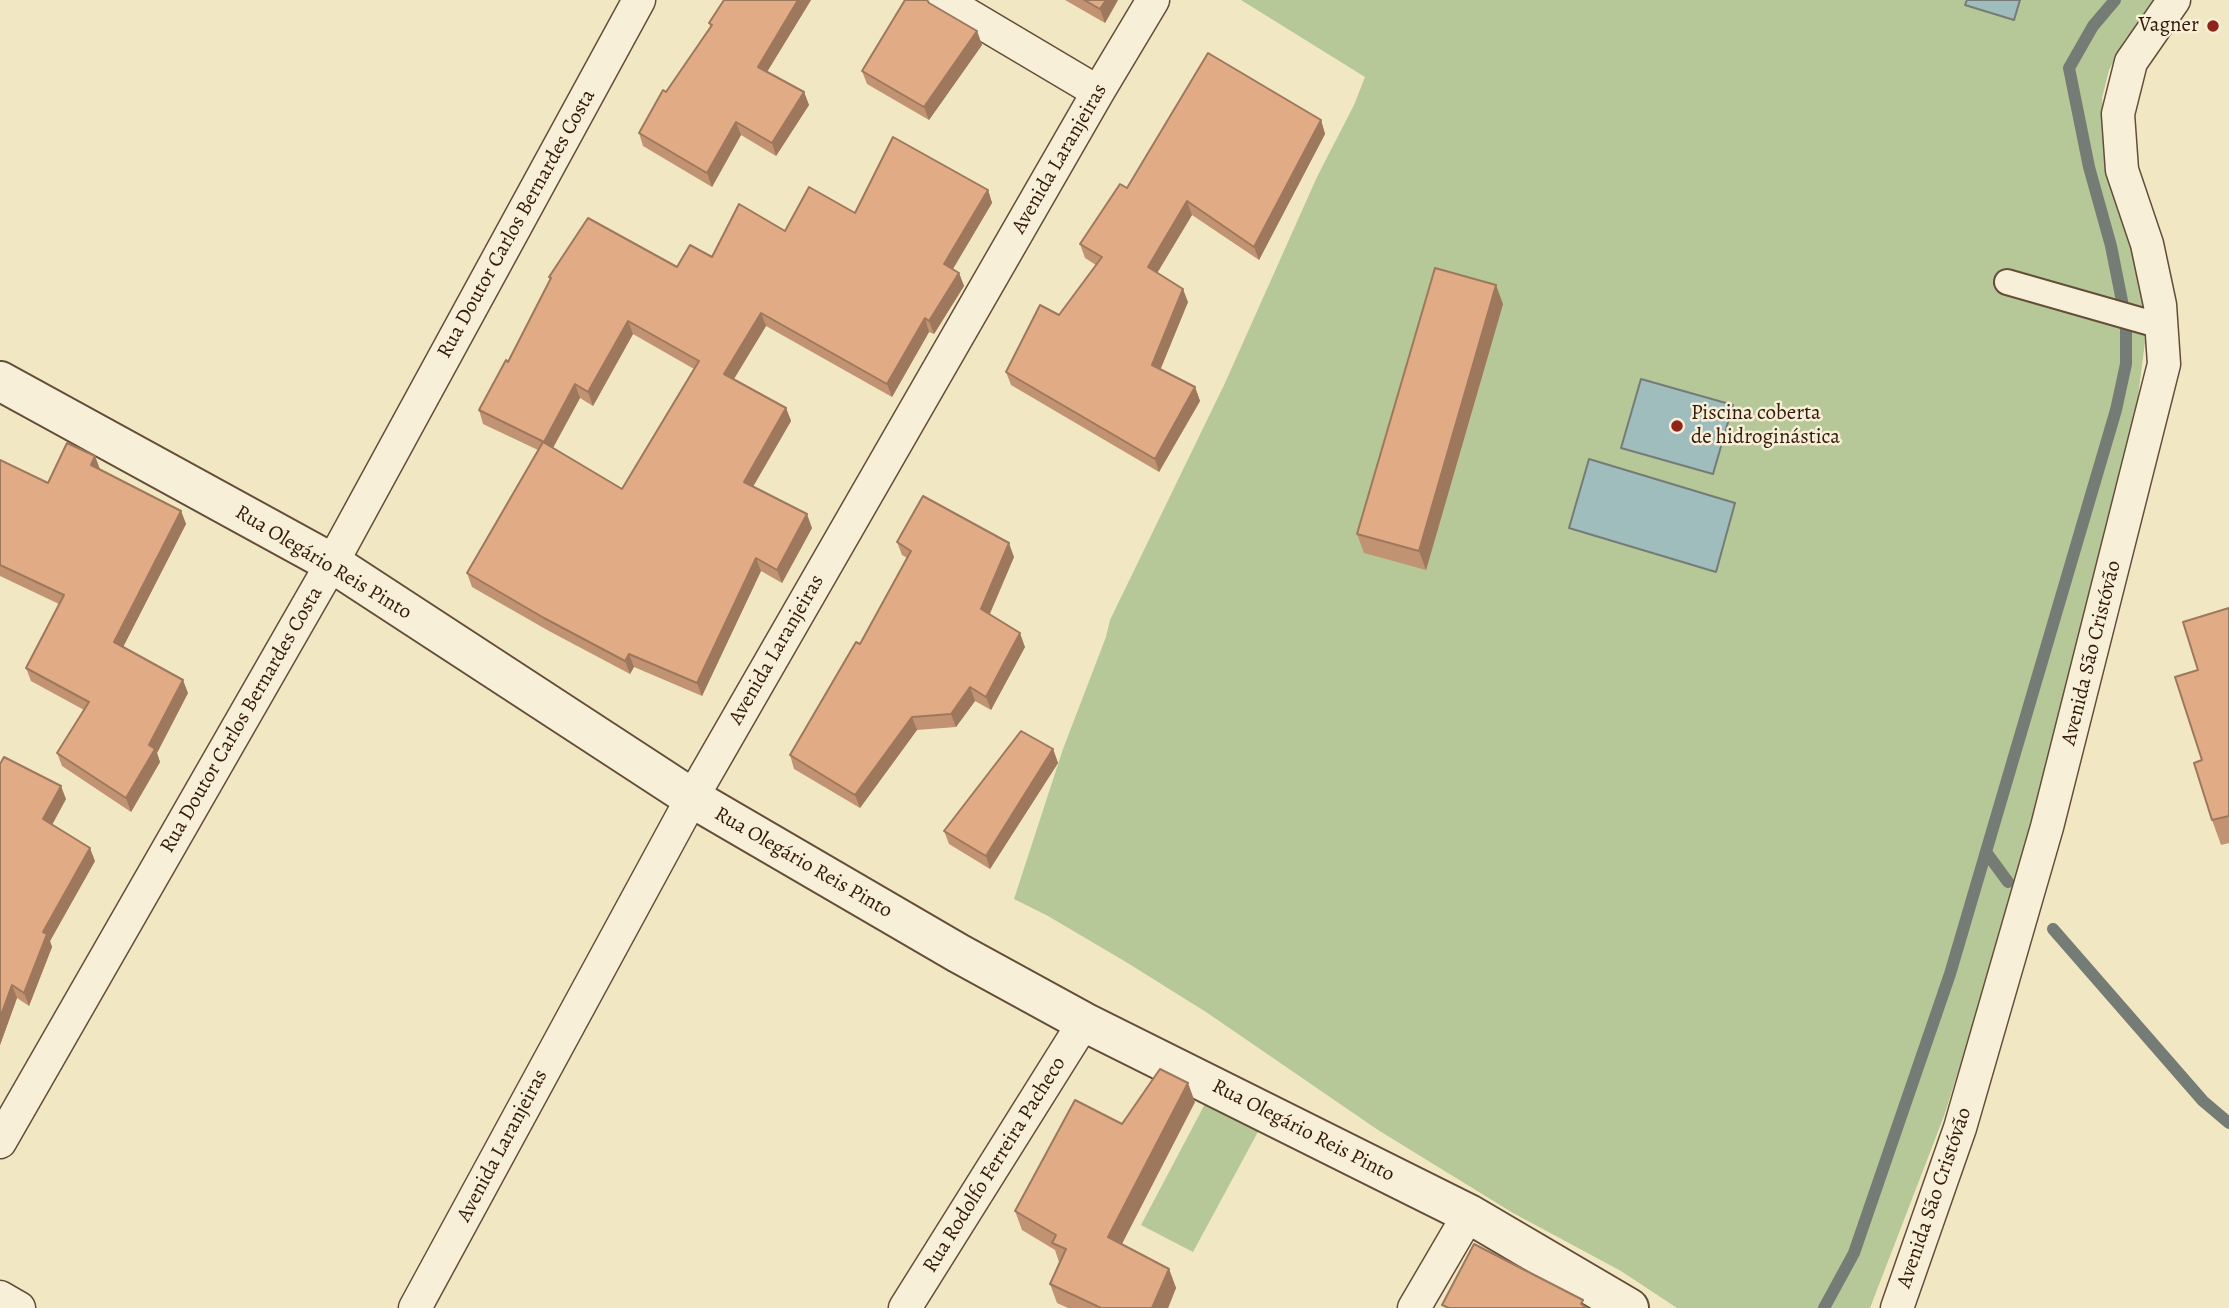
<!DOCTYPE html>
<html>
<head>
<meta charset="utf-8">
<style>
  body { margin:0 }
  canvas { display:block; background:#f2e7c3 }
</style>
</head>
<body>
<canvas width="2229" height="1308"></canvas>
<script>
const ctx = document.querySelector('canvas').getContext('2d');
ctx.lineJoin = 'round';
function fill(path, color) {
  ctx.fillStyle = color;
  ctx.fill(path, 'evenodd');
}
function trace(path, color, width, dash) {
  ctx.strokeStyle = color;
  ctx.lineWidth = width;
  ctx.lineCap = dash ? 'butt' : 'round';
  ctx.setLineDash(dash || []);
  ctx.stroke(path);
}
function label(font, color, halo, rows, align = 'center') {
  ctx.font = font + ' Alegreya,serif';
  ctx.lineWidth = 5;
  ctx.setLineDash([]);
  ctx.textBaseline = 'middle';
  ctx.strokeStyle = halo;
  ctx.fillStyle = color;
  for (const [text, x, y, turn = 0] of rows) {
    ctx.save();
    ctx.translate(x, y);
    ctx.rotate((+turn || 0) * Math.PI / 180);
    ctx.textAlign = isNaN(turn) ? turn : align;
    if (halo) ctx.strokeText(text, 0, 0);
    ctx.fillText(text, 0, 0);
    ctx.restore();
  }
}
fill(new Path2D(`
  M1241,0H2159L2124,41L2109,70L2102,98L2105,158L2127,228L2143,307L2145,342L2136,413L2029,851L1944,1116L1870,1308H1677L1621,1271L1513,1213L1378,1130L1206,1012L1126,962L1048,916L1014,899L1063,749L1106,637L1110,620L1225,383L1317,177L1354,105L1365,77Z
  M1206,1102L1259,1130L1193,1252L1141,1225Z`), '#b6c798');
const water = new Path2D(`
  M1967,0H2020L2014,20L1965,5Z
  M1641,379L1733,405L1713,474L1621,448Z
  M1589,459L1735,503L1716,572L1569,528Z`);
fill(water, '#a0bdbe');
trace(water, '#757c76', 2);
trace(new Path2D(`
  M1986,852L2008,882
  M2053,929L2203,1101L2229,1123
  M1824,1308L1854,1253L1950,974L2116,410L2126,364V321L2111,246L2089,167L2069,68L2093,26L2115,0`), '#757c76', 12);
const pedestrian = new Path2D(`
  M2007,282L2161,326`);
const minor = new Path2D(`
  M943,0L1098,92
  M0,1142L332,563L639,0
  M0,1297L19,1308
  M415,1308L692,798L1098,92L1153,0
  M905,1308L1084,1022
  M1414,1308L1469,1214
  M1897,1308L1960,1128L2047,827L2164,364L2160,305L2147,244L2122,170L2118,114L2131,62L2174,0`);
const tertiary = new Path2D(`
  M0,381L332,563L692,798L958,953L1084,1022L1469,1214L1629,1308`);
trace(pedestrian, '#644d39', 28);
trace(minor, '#644d39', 35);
trace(tertiary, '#644d39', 42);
trace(pedestrian, '#f7efd8', 24);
trace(minor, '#f7efd8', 32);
trace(tertiary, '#f7efd8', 38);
fill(new Path2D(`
  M724,0H811L767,72L804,92L809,105L776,156L741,135L712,187L643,146L639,133L711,28L709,23Z
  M1065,0H1118L1105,23Z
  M929,3L977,31L982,45L929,120L867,84L862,71Z
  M1321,120L1325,134L1259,260L1192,215L1157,273L1188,302L1160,369L1195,387L1200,401L1159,472L1011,385L1006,372L1059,315L1096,265L1085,258L1080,244L1127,188Z
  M988,190L992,203L953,269L959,273L964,286L934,334L929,332L892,397L766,326L734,379L786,408L791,421L753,487L812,528L782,583L761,571L702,696L634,667L630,674L549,631L472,587L467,573L538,450L483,424L479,410L508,362L551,280L549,277L677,267L712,257L785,231L855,213ZM633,334L694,369L622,489L553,448L580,398L593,406Z
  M1503,304L1426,570L1364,553L1357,534Z
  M95,456L100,469L181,511L186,524L123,647L188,693L157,753L160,762L131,812L62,766L57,753L84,710L31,681L26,668L59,604L0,576V460L48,483Z
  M897,542L1014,557L990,614L1025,647L991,710L975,701L956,727L917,730L860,808L794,769L790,755L860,644L907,558L902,555Z
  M2229,608V843L2221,845L2212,820L2198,670Z
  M1053,749L1058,763L990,869L949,844L944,831Z
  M0,764L66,799L52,825L95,861L50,941L52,947L29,1006L17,998L0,1045Z
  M1195,1102L1122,1244L1169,1269L1176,1288L1168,1308H1068L1057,1303L1050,1284L1059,1262L1055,1250L1022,1230L1015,1211L1122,1124Z`), '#c29372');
fill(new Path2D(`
  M798,0H811L762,80L758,67Z
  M1106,0H1118L1105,23L1100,9Z
  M977,31L982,45L929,120L924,107Z
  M804,92L809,105L776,156L772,143Z
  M1321,120L1325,134L1259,260L1254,247Z
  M736,122L741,135L712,187L707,173Z
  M988,190L992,203L948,277L944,264Z
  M1187,201L1192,215L1153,280L1148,267Z
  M959,273L964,286L934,334L929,321Z
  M1496,285L1503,304L1426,570L1419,551Z
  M1183,289L1188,302L1157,378L1152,365Z
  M761,313L766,326L729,387L724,374Z
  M925,318L929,332L892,397L887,384Z
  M628,321L633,334L593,406L588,392Z
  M575,384L580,398L549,455L544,442Z
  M1195,387L1200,401L1159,472L1155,459Z
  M786,408L791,421L748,495L744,482Z
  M95,456L100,470L91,465Z
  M181,511L186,524L119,655L114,642Z
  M807,514L812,528L782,583L777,570Z
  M1009,543L1014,557L986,622L981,609Z
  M756,558L761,571L702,696L697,683Z
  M1020,633L1025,647L991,710L986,697Z
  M629,654L634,667L630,674L625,661Z
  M183,680L188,693L157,753L160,762L131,812L126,798L149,745Z
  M970,687L975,701L956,727L951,714Z
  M912,717L917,730L860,808L855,795Z
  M1053,749L1058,763L990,869L986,856Z
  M61,786L66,799L48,832L43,819Z
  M90,848L95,861L50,941L52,947L29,1006L24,993L43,932Z
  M12,985L17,998L0,1045V1018Z
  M1188,1083L1195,1102L1115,1257L1108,1237Z
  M1169,1269L1176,1288L1168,1308H1152Z`), '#9e785d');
const building = new Path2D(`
  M724,0H798L758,67L804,92L772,143L736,122L707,173L639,133L663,90L666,92L712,25L709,23Z
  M905,0H927L929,3L977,31L924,107L862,71Z
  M1084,0H1106L1100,9Z
  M1208,53L1321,120L1254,247L1187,201L1148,267L1183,289L1152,365L1195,387L1155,459L1006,372L1040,305L1059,315L1102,257L1080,244L1120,184L1127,188Z
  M893,137L988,190L944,264L959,273L929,321L925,318L887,384L761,313L724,374L786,408L744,482L807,514L777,570L756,558L697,683L629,654L625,661L544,618L467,573L543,442L622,489L699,361L628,321L588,392L575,384L544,442L479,410L506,360L508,362L551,278L549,277L588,218L677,267L690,245L712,257L739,204L785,231L809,187L855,213Z
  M1435,268L1496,285L1419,551L1357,534Z
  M67,443L95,456L91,465L181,511L114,642L183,680L149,745L155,749L126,798L57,753L89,702L26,668L64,595L0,565V460L48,483Z
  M923,496L1009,543L981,609L1020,633L986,697L970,687L951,714L912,717L855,795L790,755L856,642L860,644L911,551L897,542Z
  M2229,608V816L2212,820L2194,763L2202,760L2175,677L2198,670L2183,622Z
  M1021,731L1053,749L986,856L944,831Z
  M4,757L61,786L43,819L90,848L43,932L47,934L24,993L12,985L0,1018V764Z
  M1160,1069L1188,1083L1108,1237L1169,1269L1152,1308H1101L1050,1284L1066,1249L1052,1243L1056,1235L1015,1211L1075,1100L1122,1124Z
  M1474,1244L1583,1300L1581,1304L1587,1308H1449L1442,1305Z`);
fill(building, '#e1ab85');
trace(building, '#9e785d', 2);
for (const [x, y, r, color] of [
  [2213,26,7,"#8f2418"],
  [1677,426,7,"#8f2418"]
]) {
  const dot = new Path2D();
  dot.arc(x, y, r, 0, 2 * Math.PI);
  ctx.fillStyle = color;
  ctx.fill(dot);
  trace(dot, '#f7efd8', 2.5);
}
label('21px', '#351a0b', '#f7efd8', [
  ["Vagner",2199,26],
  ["Piscina coberta",1691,414,"left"],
  ["de hidroginástica",1691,438,"left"]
], 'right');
label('21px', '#351a0b', '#f7efd8', [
  ["Avenida Laranjeiras",1060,159,-60],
  ["Rua Doutor Carlos Bernardes Costa",517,224,-61],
  ["Rua Olegário Reis Pinto",323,563,31],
  ["Avenida Laranjeiras",777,650,-60],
  ["Avenida São Cristóvão",2092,653,-76],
  ["Rua Doutor Carlos Bernardes Costa",242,720,-60],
  ["Rua Olegário Reis Pinto",803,863,30],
  ["Rua Olegário Reis Pinto",1303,1131,27],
  ["Avenida Laranjeiras",503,1146,-62],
  ["Rua Rodolfo Ferreira Pacheco",995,1165,-58],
  ["Avenida São Cristóvão",1935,1198,-71]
]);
</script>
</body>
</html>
